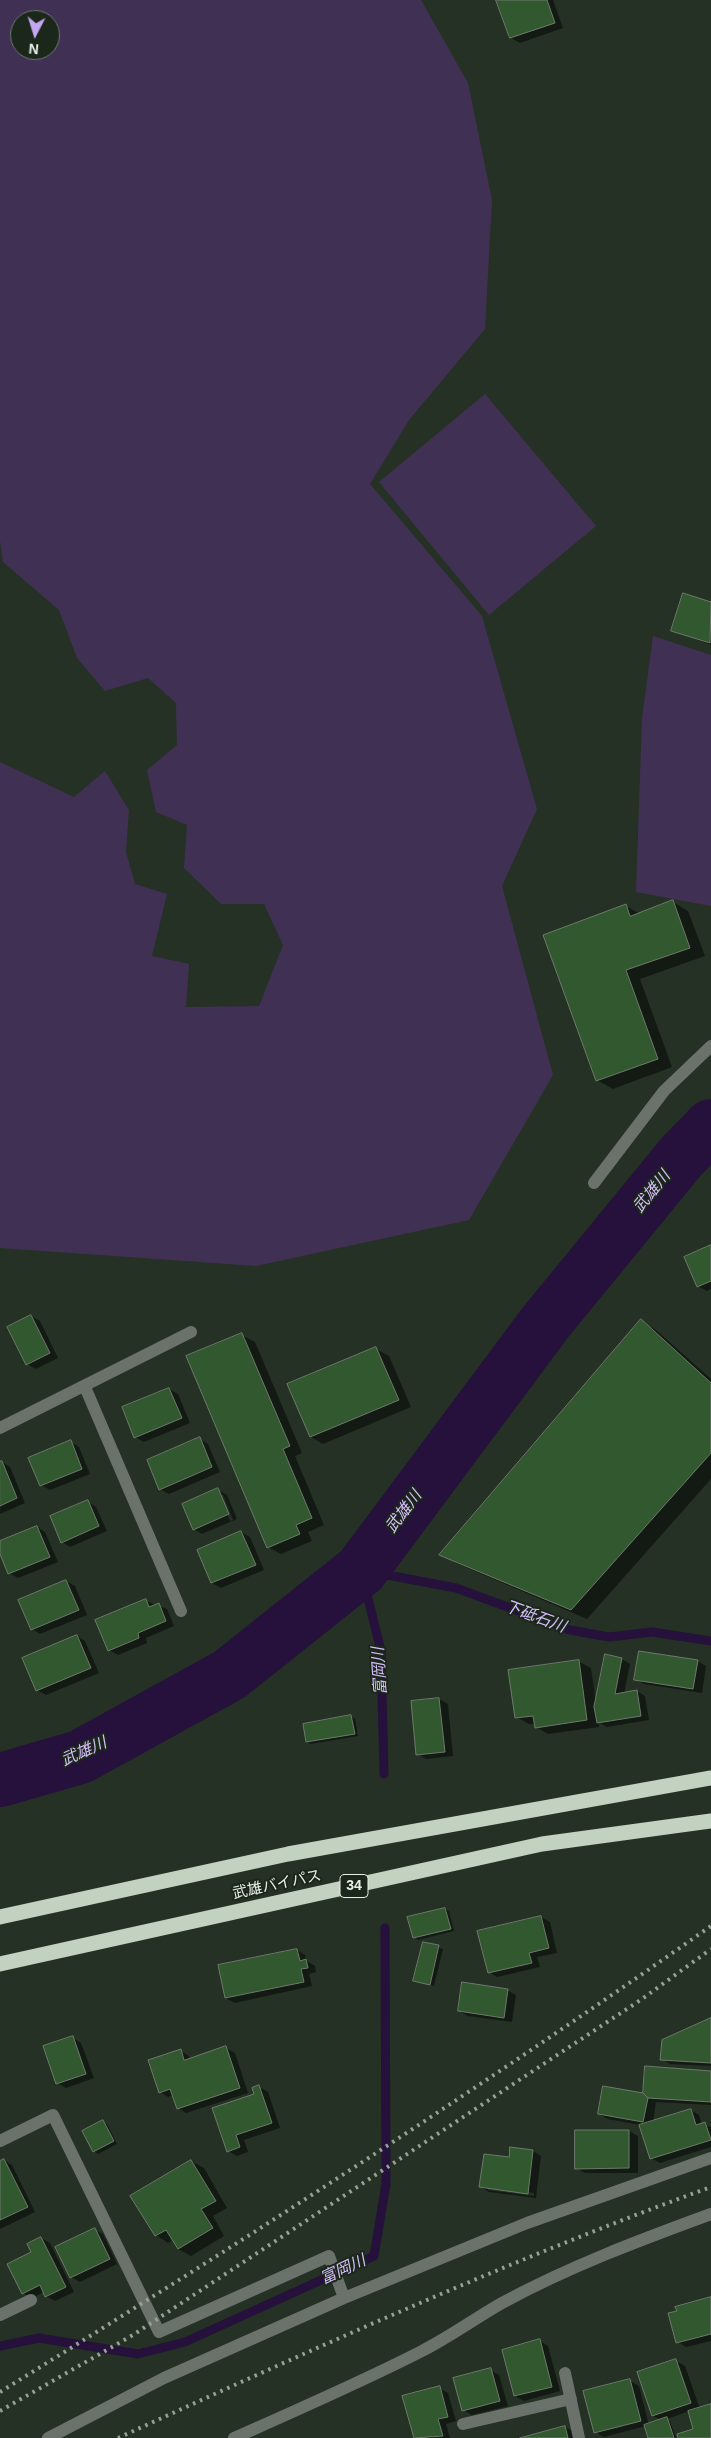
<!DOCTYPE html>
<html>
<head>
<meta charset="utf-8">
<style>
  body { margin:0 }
  #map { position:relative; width:711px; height:2438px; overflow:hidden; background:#253124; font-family:Helvetica,sans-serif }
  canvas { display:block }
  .north { position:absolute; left:10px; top:10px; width:50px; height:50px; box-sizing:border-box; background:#1b271a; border:1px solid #6d776c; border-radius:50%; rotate:185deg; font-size:14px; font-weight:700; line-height:20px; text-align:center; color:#e7efe6 }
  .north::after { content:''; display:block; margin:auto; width:18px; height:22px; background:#c5a7f1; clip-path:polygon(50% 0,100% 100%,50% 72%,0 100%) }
</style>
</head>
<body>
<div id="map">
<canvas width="711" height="2438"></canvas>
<div class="north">N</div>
</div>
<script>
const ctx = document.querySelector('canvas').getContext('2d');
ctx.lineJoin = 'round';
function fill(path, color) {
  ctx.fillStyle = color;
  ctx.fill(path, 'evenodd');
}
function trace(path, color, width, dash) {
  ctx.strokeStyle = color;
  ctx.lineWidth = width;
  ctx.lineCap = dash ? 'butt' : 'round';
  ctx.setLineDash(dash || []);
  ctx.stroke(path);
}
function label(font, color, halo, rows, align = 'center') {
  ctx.font = font + ' Helvetica,"Noto Sans JP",sans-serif';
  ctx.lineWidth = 4;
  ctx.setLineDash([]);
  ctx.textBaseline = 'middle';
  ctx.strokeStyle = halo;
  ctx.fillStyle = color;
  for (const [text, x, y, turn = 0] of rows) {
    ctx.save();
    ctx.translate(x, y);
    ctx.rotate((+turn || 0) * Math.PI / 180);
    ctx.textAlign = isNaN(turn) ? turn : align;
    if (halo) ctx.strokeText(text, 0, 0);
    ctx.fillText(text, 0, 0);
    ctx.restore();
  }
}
fill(new Path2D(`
  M0,0H421L468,83L492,200L485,329L409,420L370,484L482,616L537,809L502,886L553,1075L469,1220L256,1266L0,1248V762L74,797L105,771L129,810L126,852L135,884L167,894L152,956L189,964L186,1007L259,1006L283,945L264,904H221L184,868L187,825L156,812L147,770L177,745L176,703L148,678L105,691L77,658L59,610L3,562L0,541ZM20,20H50V50H20Z
  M485,394L596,526L489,615L379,482Z
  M653,636L711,655V906L636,892L642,718Z`), '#403154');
fill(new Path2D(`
  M498,0H553L563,28L520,43L511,38Z
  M684,594L711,603V645L673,630Z
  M673,902L688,911L705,956L640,979L672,1067L613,1089L597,1080L626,906L640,914Z
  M711,1247V1289L707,1291L698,1286Z
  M31,1316L40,1321L58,1358L36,1369L27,1364Z
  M641,1321L656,1330L711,1379V1479L587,1619L456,1563L441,1554Z
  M242,1335L255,1342L302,1453L295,1456L324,1525L308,1532L312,1541L281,1554L268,1547Z
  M376,1349L389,1356L411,1407L323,1444L311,1437Z
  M169,1389L178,1394L190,1423L144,1442L135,1437Z
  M200,1439L208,1444L220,1472L169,1494L160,1489Z
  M71,1442L79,1447L90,1474L50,1490L41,1485Z
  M2,1462L10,1467L25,1503L0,1514Z
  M218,1490L227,1495L237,1519L202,1534L194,1529ZM220,1495H223L233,1520L230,1521Z
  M88,1502L96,1507L107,1531L70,1547L62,1542Z
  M37,1527L45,1532L58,1562L18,1578L9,1573L0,1551V1542Z
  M241,1532L250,1537L264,1570L221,1588L212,1583Z
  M66,1581L75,1586L87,1615L40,1634L32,1629Z
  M146,1601L167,1609L174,1626L146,1638L147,1643L118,1655L109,1650Z
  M77,1636L85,1641L99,1673L46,1695L37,1690Z
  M622,1659L630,1664L624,1694L637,1691L645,1696L649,1720L607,1727L599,1723V1727L548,1734L536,1727V1724H529L516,1717L578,1661L591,1668L596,1703Z
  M697,1661L706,1666L702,1693L644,1684L635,1679Z
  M439,1699L448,1704L453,1756L426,1759L418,1754L412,1702Z
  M351,1717L355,1719L358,1736L311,1744L307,1742Z
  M445,1909L449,1911L454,1931L418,1940L414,1937Z
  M541,1917L550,1922L557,1953L537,1957L540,1967L497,1977L489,1972Z
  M424,1943L443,1949L434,1986L415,1980Z
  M297,1950L305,1955L307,1961L315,1966L316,1972L309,1974L312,1986L235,2003L226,1998Z
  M507,1990L516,1995L512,2022L468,2016L459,2011Z
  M711,2019V2066L670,2064L662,2059Z
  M73,2038L81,2043L94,2078L66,2088L57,2083Z
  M226,2048L235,2053L248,2093L186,2113L178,2108L173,2095L168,2097L160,2092L181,2051L189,2056L190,2060Z
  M711,2072V2105L656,2102L653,2122L691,2110L699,2115L702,2125L711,2127V2147L660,2163L651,2158L640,2125L608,2119L599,2114L645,2094Z
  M259,2087L268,2092L280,2128L244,2140L248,2152L237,2156L228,2151Z
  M103,2121L107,2124L117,2144L98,2154L94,2151Z
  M629,2131L638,2136V2173H585L576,2168Z
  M511,2148L533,2151L541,2156L536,2198L489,2192L481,2187L510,2158ZM488,2187L534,2193V2196L488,2190Z
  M4,2160L12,2165L35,2212L0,2229V2162Z
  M191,2161L204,2168L227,2208L213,2216L224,2236L191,2256L178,2249L173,2240L168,2243L156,2235Z
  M95,2230L103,2234L117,2264L80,2282L71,2277Z
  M41,2238L50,2243L74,2292L55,2301L46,2296L44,2292L32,2298L23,2293L32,2253Z
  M711,2299V2341L686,2347L678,2342Z
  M540,2341L548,2346L560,2391L524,2401L515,2396Z
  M676,2361L685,2366L700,2409L711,2405V2438H679L695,2429L689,2411L667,2419L670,2421L676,2438H650L646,2426L604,2437L595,2432L630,2381L639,2386L649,2425L661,2420L653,2416Z
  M490,2370L499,2375L508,2406L472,2415L463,2410Z
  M439,2388L448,2393L456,2421L446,2424L450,2438H415L404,2397Z
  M565,2427L574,2432L575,2438H525Z`), '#0007');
trace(new Path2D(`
  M384,1774L381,1651L361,1570L456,1588L570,1630L609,1637L652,1632L711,1641
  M0,2346L39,2338L138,2354L185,2342L374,2256L386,2184L385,1928`), '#25113b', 9);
trace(new Path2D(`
  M0,1780L80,1757L229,1675L361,1570L545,1323L681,1157L711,1126`), '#25113b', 54);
const building = new Path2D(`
  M496,0H547L555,23L510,38Z
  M683,593L711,602L710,643L671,631Z
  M673,900L690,948L626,970L658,1059L596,1081L543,935L626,904L630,916Z
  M711,1245V1281L697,1287L684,1257Z
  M31,1315L50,1353L26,1365L7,1327Z
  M641,1319L711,1383V1453L571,1610L439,1555Z
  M242,1333L290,1446L283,1449L312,1518L296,1525L300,1534L267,1548L186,1356Z
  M376,1347L399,1400L310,1437L287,1384Z
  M169,1388L182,1418L134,1438L122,1407Z
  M200,1437L212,1467L159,1490L147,1460Z
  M71,1440L82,1469L40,1486L28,1458Z
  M0,1461H2L17,1498L0,1506Z
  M218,1488L229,1514L193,1530L182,1504Z
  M88,1500L99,1526L61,1543L50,1516Z
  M37,1526L50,1557L8,1574L0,1554V1541Z
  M241,1531L256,1565L211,1583L197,1550Z
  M66,1580L79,1610L31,1630L18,1600Z
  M146,1599L149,1607L159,1603L166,1621L138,1633L139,1638L108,1651L95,1620Z
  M77,1635L91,1668L36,1691L22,1658Z
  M639,1651L698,1660L693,1689L634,1680Z
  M605,1654L622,1658L615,1694L637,1690L641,1716L597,1723L594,1707Z
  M579,1660L587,1720L535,1728L533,1716L515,1718L508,1670Z
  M439,1698L445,1752L416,1755L411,1701Z
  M351,1715L355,1734L306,1742L303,1724Z
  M445,1908L451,1929L413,1938L407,1917Z
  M541,1916L549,1948L529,1953L532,1963L488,1973L477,1931Z
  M423,1942L439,1945L430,1985L413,1981Z
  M297,1949L300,1961L306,1959L308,1968L301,1969L304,1982L225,1998L218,1965Z
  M462,1982L508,1989L504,2018L458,2011Z
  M711,2018V2063L660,2060L662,2040Z
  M73,2036L86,2074L56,2084L43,2046Z
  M226,2046L240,2088L177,2109L170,2089L159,2093L148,2060L181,2049L184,2060Z
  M645,2066L711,2071V2102L648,2098L643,2093Z
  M259,2085L272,2123L236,2135L240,2147L227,2152L212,2108L254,2094L252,2088Z
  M603,2086L643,2093L648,2098L643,2122L598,2114Z
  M691,2109L696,2125L705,2122L711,2140L650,2159L639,2125Z
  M103,2120L114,2141L93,2152L82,2131Z
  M575,2130H629V2168L575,2169Z
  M510,2147L533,2150L528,2194L479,2187L484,2154L509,2157Z
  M4,2159L28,2207L0,2220V2161Z
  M191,2160L216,2201L201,2209L213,2228L178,2249L166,2230L155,2236L130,2196Z
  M95,2228L110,2259L70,2278L55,2247Z
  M41,2237L66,2287L45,2297L40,2285L22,2294L7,2264L31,2252L27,2244Z
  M711,2297V2334L676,2343L668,2313L677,2311L675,2307Z
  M540,2339L552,2387L514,2396L502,2350Z
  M676,2359L691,2403L652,2416L637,2372Z
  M491,2368L500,2401L462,2411L453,2378Z
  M630,2379L641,2421L594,2433L583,2391Z
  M440,2386L448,2417L438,2419L443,2436L414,2438L402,2396Z
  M711,2404V2438H678L677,2434L693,2429L688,2411Z
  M667,2417L674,2438H648L644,2425Z
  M565,2426L568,2438H520Z`);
fill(building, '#32582f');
trace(building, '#6d7a6b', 1);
trace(new Path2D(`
  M594,1183L664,1091L711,1046
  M85,1387L181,1611
  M0,1428L191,1332
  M0,2141L53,2115L159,2332L329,2256L344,2298
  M0,2315L31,2300
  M565,2373L579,2438
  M463,2424L571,2399
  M48,2438L164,2378L344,2298L527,2223L711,2158
  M234,2438C297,2410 359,2383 420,2352C448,2338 474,2319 502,2303C568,2267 640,2240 711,2214`), '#6b716b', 12);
trace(new Path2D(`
  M0,1917L288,1854L711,1778
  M0,1964L542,1844L711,1821`), '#c2d1c0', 15);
trace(new Path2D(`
  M0,2392C241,2243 479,2089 711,1926
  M0,2411L133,2335L642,1999L711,1949
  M118,2438C313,2349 509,2260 711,2187`), '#97a196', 4, [2.5, 5]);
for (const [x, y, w] of [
  [354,1886,28]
]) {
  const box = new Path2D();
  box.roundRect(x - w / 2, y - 11.5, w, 23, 4);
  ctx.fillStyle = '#1b271a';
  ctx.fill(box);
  trace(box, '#e7efe6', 1);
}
label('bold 14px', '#e7efe6', null, [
  ["34",354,1886]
]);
label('15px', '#e7efe6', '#1b271a', [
  ["武雄バイパス",277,1885,-12]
]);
label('italic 16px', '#d7bffc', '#1b271a', [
  ["武雄川",652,1192,-51],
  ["武雄川",404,1512,-53],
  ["下砥石川",535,1617,20],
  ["富岡川",380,1671,-94],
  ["武雄川",84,1752,-24],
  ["富岡川",343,2270,-25]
]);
</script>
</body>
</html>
